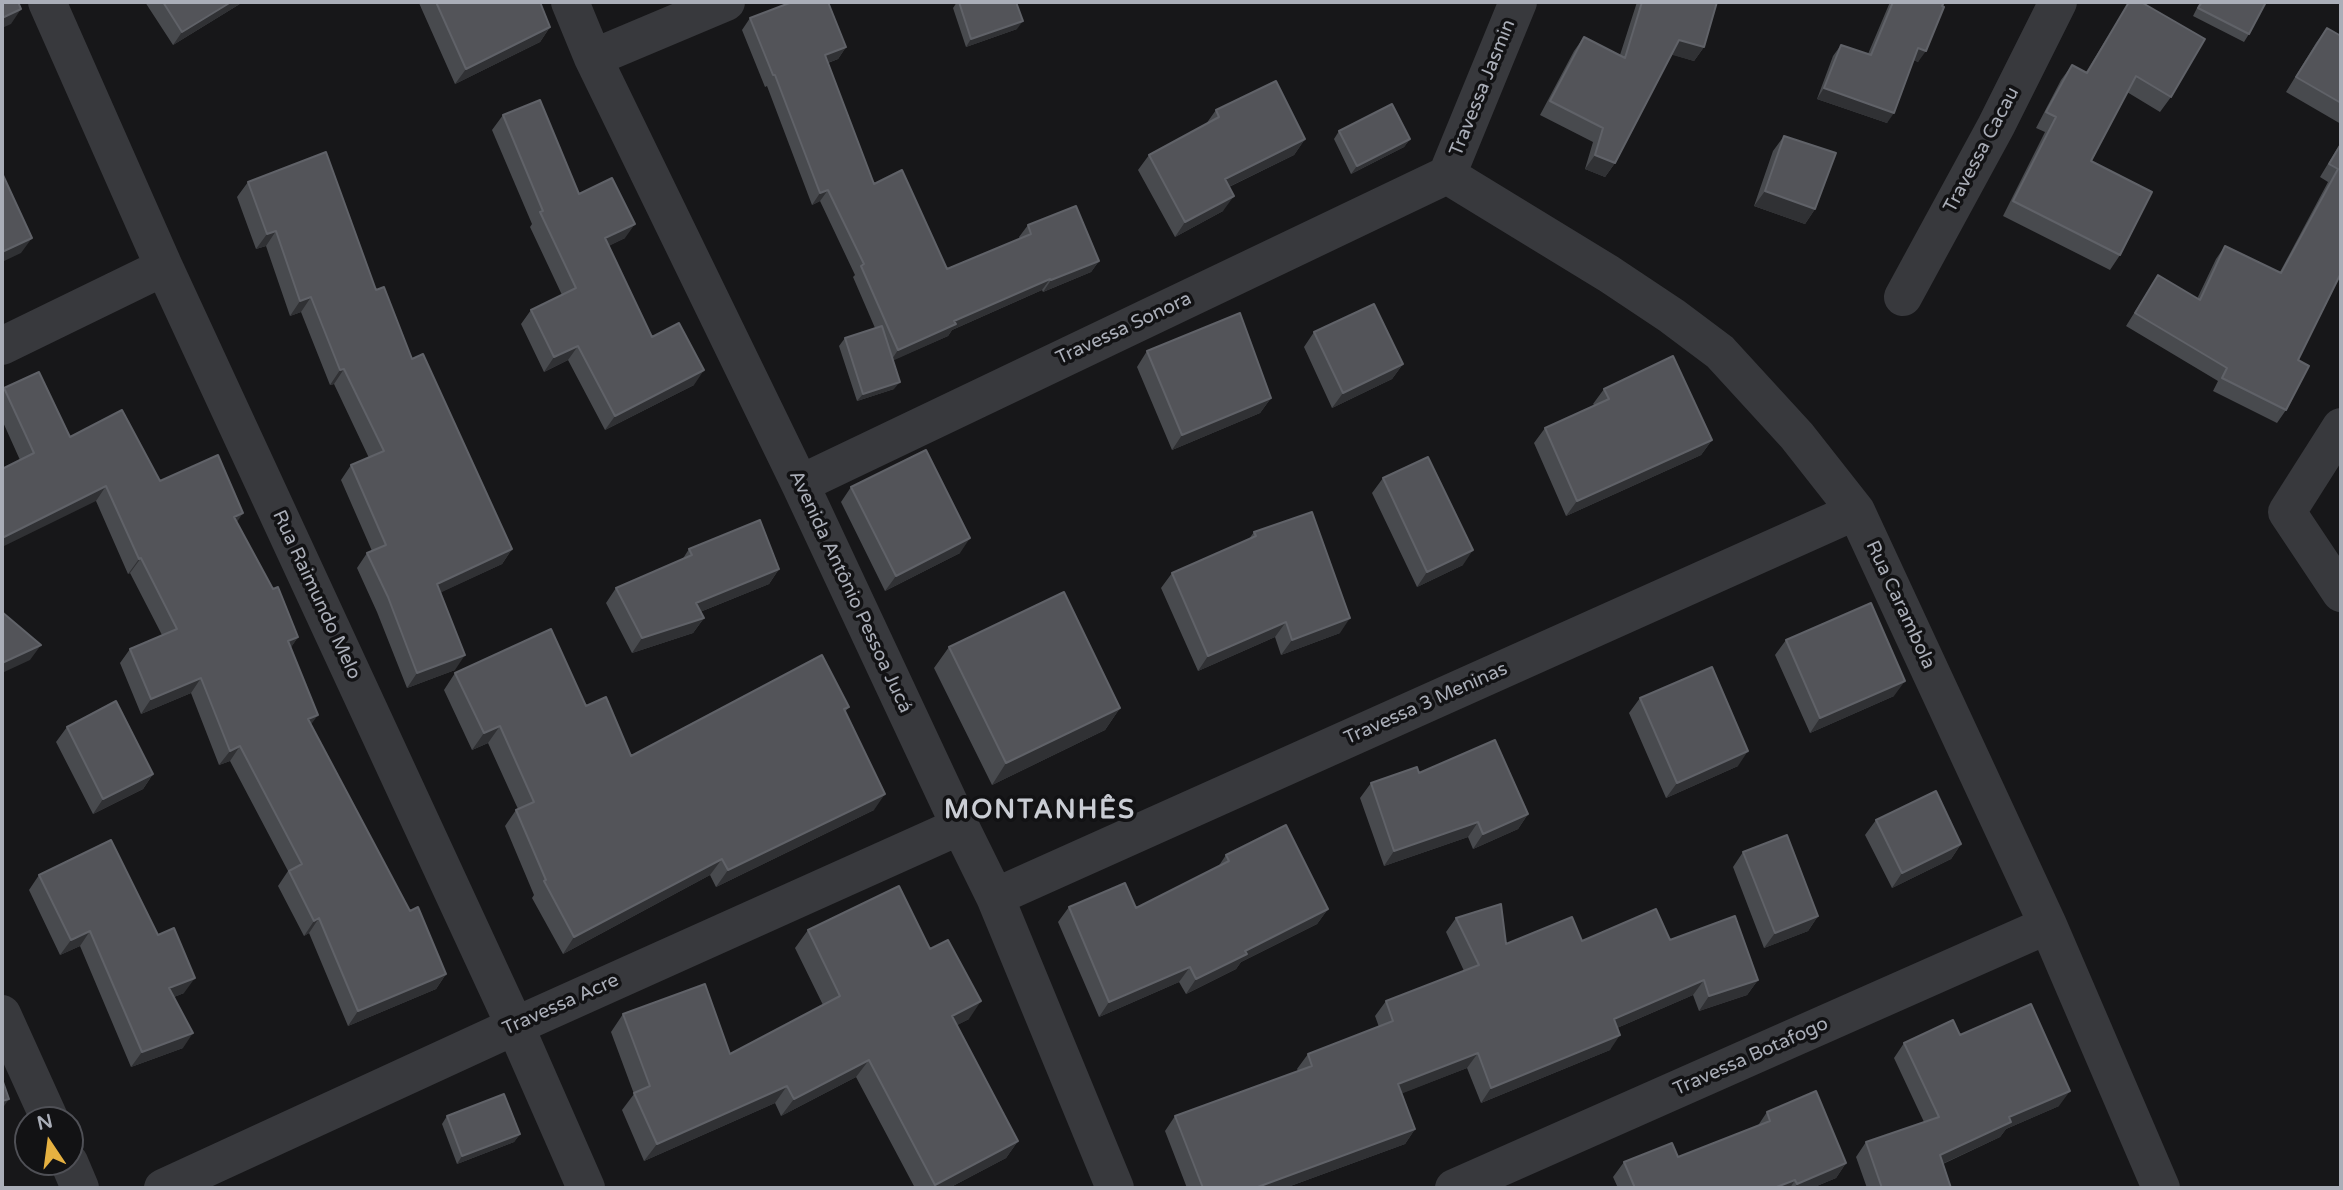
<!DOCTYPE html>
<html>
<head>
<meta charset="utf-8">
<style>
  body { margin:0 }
  #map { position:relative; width:2343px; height:1190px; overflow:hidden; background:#171719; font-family:"Varela Round",sans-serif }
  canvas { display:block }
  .frame { position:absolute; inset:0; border:4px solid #aaaeb8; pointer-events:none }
  .north { position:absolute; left:14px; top:1106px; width:70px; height:70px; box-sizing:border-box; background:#121214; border:2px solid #4f5056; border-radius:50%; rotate:347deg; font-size:19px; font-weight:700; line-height:28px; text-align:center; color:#aaaeb8 }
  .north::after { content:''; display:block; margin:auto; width:24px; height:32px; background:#e6b141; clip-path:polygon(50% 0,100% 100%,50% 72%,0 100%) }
</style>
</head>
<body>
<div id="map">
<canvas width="2343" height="1190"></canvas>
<div class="frame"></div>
<div class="north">N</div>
</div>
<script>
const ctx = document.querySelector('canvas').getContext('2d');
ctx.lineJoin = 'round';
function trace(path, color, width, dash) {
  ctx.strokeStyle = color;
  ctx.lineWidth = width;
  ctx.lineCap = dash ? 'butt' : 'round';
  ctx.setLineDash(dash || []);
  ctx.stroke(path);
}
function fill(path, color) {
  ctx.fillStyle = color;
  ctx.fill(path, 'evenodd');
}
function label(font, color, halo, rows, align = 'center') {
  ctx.font = font + ' "Varela Round",sans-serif';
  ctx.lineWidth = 7;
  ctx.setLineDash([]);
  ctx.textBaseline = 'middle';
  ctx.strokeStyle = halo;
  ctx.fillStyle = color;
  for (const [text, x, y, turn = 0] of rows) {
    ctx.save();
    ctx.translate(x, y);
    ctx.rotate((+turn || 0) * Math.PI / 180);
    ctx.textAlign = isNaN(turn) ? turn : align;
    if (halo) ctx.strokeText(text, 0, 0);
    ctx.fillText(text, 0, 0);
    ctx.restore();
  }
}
trace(new Path2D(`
  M47,2L164,267L515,1026L586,1188
  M570,2L593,58L800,484L960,826L995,897L1115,1188
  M593,58L726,2
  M1447,175L1609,274L1672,316L1720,352L1797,436L1856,511L2048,925L2161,1188
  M1447,175L1518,2
  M1903,297L1996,126L2058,2
  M2,346L164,267
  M2341,427L2287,512L2341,593
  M800,484L1447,175
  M995,897L1856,511
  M2,1014L50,1120
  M69,1162L80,1188
  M163,1188L515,1026L960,826
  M1454,1188L2048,925`), '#38393d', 38);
fill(new Path2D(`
  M145,2H243L173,45Z
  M416,2H540L550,27L540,42L455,84L419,3L417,4Z
  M957,2H1016L1017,29L966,47L953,8Z
  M1637,2H1717L1704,47L1694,61L1671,54L1615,163L1605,177L1585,169L1593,142L1540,115L1574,51L1584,37L1620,55Z
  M1890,2H1944L1918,62L1914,60L1887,123L1817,99L1833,56L1841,45L1868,54Z
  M2129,2L2171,97L2160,112L2127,92L2091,161L2120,255L2110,270L2003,216L2045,132L2036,128L2061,80L2072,65L2086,72Z
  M2200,2H2266L2249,34L2244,42L2193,16Z
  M750,18L846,47L838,59L828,63L874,184L947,269L1020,239L1019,237L1028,225L1099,261L1091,272L1043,292L1042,290L952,330L948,336L893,360L894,389L857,401L839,346L845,338L875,328L853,277L855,275L820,201L812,205L767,86L765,87L742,30Z
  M2327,28L2341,36V124L2286,92L2316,43Z
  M1216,110L1305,139L1294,155L1229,187L1223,211L1175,237L1138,170L1149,155L1206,124Z
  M503,115L579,194L625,238L608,246L652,337L694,385L605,430L568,360L544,372L521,324L531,310L562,295L530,227L532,224L492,130Z
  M1339,131L1410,139L1404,147L1351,174L1334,139Z
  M1784,136L1815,209L1805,224L1754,206L1773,151Z
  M2341,142V273L2298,360L2286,410L2277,423L2213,391L2218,381L2126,326L2158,275L2197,299L2216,259L2225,246L2280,272L2328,182L2320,177Z
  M248,182L376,290L512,549L502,564L441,592L455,670L407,688L377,612L357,568L367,553L372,551L341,480L351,465L369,458L334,384L330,385L301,312L290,316L266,246L256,249L237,197Z
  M1314,332L1403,364L1392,379L1332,408L1304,347Z
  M1147,351L1271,398L1260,413L1172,450L1137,367Z
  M4,388L70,437L160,481L237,523L298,637L291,647L311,725L410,911L446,974L436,989L348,1026L309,933L304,936L278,886L288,871L230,761L219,765L191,693L141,714L120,663L130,649L162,635L130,573L128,574L96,501L20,460L2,420V390Z
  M1604,389L1712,440L1701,455L1566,516L1534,443L1545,428L1594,405L1593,404Z
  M1383,478L1463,565L1417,587L1372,493Z
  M851,487L960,553L885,591L841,502Z
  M1254,532L1340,633L1281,655L1275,637L1198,671L1161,588L1172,573L1249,539Z
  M689,549L779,569L769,584L700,612L704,618L693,633L632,653L606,603L616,588L682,560Z
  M1786,640L1894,696L1810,733L1775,655Z
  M949,647L1120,708L1105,730L992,785L934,668Z
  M455,673L586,706L631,756L849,707L845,712L874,810L716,887L710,875L563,954L532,898L534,895L505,826L516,810L518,809L488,743L472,750L444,690Z
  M1640,698L1738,766L1666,798L1629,713Z
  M67,727L153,774L143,789L93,814L56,742Z
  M1419,773L1528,814L1518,829L1473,849L1468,837L1384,866L1360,798L1371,783Z
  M1876,820L1961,844L1951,859L1892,888L1865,835Z
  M1743,852L1818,916L1808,931L1764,948L1733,867Z
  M1226,855L1328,909L1317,924L1241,962L1236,969L1186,994L1179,982L1099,1017L1058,922L1069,907L1136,908L1218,867Z
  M39,875L158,935L184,993L174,997L183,1048L131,1067L80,946L60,955L29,890Z
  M1456,918L1506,944L1582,941L1670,940L1758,980L1747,995L1699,1011L1693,995L1617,1028L1610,1050L1481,1103L1467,1068L1402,1093L1415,1129L1405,1144L1285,1188H1187L1165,1131L1175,1116L1298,1071L1297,1069L1308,1054L1379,1027L1375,1016L1386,1001L1464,971L1446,932Z
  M808,930L930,949L969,1019L957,1025L1018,1141L1006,1158L949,1188H915L856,1077L781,1116L775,1103L644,1161L622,1110L634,1094L611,1032L623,1014L730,1054L823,1005L795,948Z
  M1960,1035L2059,1106L2006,1129L2000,1137L1943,1164L1951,1188H1867L1856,1157L1866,1142L1924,1122L1894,1058L1904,1043Z
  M1767,1112L1846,1163L1836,1178L1812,1188H1618L1613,1177L1624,1162L1678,1157L1757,1127Z
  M447,1116L520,1134L514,1142L457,1164L442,1124Z`), '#484a4e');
fill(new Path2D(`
  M231,2H243L173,45L182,32Z
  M21,9L11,24L2,28V18Z
  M1023,21L1017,29L966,47L971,39Z
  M550,27L540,42L455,84L466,69Z
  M1679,40L1704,47L1694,61L1669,54Z
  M846,47L838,59L816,67L825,55Z
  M1918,48L1926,51L1918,62L1911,59Z
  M1824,88L1894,113L1887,123L1817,99Z
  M1305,139L1294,155L1214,194L1225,179Z
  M1410,139L1404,147L1351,174L1357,166Z
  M1595,155L1615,163L1605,177L1585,169Z
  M828,190L820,201L812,205L820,193Z
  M1765,191L1815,209L1805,224L1754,206Z
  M1234,196L1223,211L1175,237L1185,222Z
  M635,224L625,238L595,253L605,238Z
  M276,231L266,246L256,249L267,234Z
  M32,238L21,253L2,262V252Z
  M1099,261L1091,272L1043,292L1051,280Z
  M1050,279L1042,290L952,330L948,336L890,362L898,350L954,321Z
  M311,297L301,312L290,316L300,301Z
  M578,346L568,360L544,372L554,357Z
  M1403,364L1392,379L1332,408L1343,393Z
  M344,369L334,384L330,385L340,370Z
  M704,370L694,385L605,430L615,416Z
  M900,382L894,389L857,401L863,394Z
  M1271,398L1260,413L1172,450L1182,435Z
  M1712,440L1701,455L1566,516L1577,501Z
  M106,486L96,501L2,547V538Z
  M243,513L233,528L234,517Z
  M970,538L960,553L885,591L896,576Z
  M512,549L502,564L427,599L437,584Z
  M1473,550L1463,565L1417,587L1427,572Z
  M141,558L130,573L128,574L139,559Z
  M779,569L769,584L685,618L696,603Z
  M704,618L693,633L632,653L642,638Z
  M1350,618L1340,633L1281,655L1292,640Z
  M1286,622L1275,637L1198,671L1208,656Z
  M298,637L288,652V641Z
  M41,645L30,660L2,673V663Z
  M465,655L455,670L407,688L417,673Z
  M201,678L191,693L141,714L151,699Z
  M1905,681L1894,696L1810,733L1820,718Z
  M1120,708L1105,730L992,785L1006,763Z
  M318,715L307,730L308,719Z
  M500,726L488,743L472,750L484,733Z
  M240,746L230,761L219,765L230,751Z
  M1748,751L1738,766L1666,798L1677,783Z
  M153,774L143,789L93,814L103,799Z
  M885,794L874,810L716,887L728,870Z
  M1528,814L1518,829L1473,849L1483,834Z
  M1478,822L1468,837L1384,866L1394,851Z
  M1961,844L1951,859L1892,888L1902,873Z
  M722,859L710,875L563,954L574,937Z
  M1328,909L1317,924L1241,962L1236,969L1186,994L1196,979L1245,951Z
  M1818,916L1808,931L1764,948L1775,933Z
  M319,918L309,933L304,936L314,921Z
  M90,931L80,946L60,955L71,940Z
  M1190,967L1179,982L1099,1017L1109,1002Z
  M446,974L436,989L348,1026L358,1011Z
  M195,978L184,993L159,1003L169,988Z
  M1704,980L1693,995L1603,1034L1614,1019Z
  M1758,980L1747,995L1699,1011L1709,996Z
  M981,1001L969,1019L940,1034L952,1016Z
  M193,1033L183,1048L131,1067L142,1052Z
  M1620,1035L1610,1050L1481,1103L1491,1088Z
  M1478,1053L1467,1068L1388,1099L1398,1084Z
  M869,1060L856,1077L781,1116L794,1099Z
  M787,1086L775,1103L644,1161L657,1144Z
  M2070,1091L2059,1106L2006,1129L2000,1137L1929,1170L1940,1155L2009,1117Z
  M9,1099L2,1109V1101Z
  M1415,1129L1405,1144L1285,1188H1255Z
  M520,1134L514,1142L457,1164L462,1156Z
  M1018,1141L1006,1158L949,1188H933L935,1185Z
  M1846,1163L1836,1178L1812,1188H1794L1797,1184Z
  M1795,1180L1790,1188H1774Z`), '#303134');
const building = new Path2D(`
  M2,2H18L21,9L2,18Z
  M163,2H231L182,32Z
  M436,2H540L550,27L466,69Z
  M792,2H828L846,47L825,55L874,184L902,170L947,269L1031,234L1028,225L1076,206L1099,261L1051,280L1050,279L954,321L956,324L898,350L861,266L864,264L828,190L820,193L775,75H773L750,18Z
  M959,2H1016L1023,21L971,39Z
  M1642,2H1717L1704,47L1679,40L1615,163L1595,155L1603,128L1550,101L1584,37L1625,58Z
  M1893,2H1944L1942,6L1944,7L1926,51L1918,48L1894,113L1824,88L1841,45L1871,55Z
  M2129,2H2141L2205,39L2171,97L2136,76L2091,161L2152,192L2120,255L2013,201L2056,117L2046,112L2072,65L2087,73Z
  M2202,2H2266L2249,34L2198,8Z
  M2327,28L2341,36V103L2296,77Z
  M1276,81L1305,139L1225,179L1234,196L1185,222L1149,155L1219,117L1216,110Z
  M540,100L579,194L612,178L635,224L605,238L652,337L679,323L704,370L615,416L578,346L554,357L531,310L576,288L540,212L543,211L503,115Z
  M1392,104L1410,139L1357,166L1339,131Z
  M1784,136L1836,153L1815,209L1765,191Z
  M2341,144V273L2298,360L2309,366L2286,410L2222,378L2227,368L2135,313L2158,275L2200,300L2225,246L2281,273L2338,169L2329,164Z
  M326,152L376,290L384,287L412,359L423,354L512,549L437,584L465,655L417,673L388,597L367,553L386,545L351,465L384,451L344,369L340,370L311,297L300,301L276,231L267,234L248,182Z
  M2,173L32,238L2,252Z
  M1374,304L1403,364L1343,393L1314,332Z
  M1240,313L1271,398L1182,435L1147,351Z
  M882,326L900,382L863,394L845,338Z
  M1673,356L1712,440L1577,501L1545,428L1609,399L1604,389Z
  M39,372L70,437L122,410L160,481L218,455L243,513L234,517L273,589L278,587L298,637L288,641L318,715L308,719L410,911L418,907L446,974L358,1011L319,918L314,921L289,871L302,864L240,746L230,751L201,678L151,699L130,649L177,629L141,558L139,559L106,486L2,538V469L34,453L4,388Z
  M926,450L970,538L896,576L851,487Z
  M1428,457L1473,550L1427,572L1383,478Z
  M1312,512L1350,618L1292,640L1286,622L1208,656L1172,573L1256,536L1254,532Z
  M760,520L779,569L696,603L704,618L642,638L616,588L692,555L689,549Z
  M1064,592L1120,708L1006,763L949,647Z
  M1871,603L1905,681L1820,718L1786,640Z
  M2,612L41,645L2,663Z
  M551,629L586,706L606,697L631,756L822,655L849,707L844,709L885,794L728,870L722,859L574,937L544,881L546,880L516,810L534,802L500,726L484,733L455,673Z
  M1712,667L1748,751L1677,783L1640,698Z
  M116,701L153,774L103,799L67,727Z
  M1495,740L1528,814L1483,834L1478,822L1394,851L1371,783L1417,767L1419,773Z
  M1936,791L1961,844L1902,873L1876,820Z
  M1286,825L1328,909L1245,951L1247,954L1196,979L1190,967L1109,1002L1069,907L1125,883L1136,908L1229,861L1226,855Z
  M1787,835L1818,916L1775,933L1743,852Z
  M111,840L158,935L174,928L195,978L169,988L193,1033L142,1052L90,931L71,940L39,875Z
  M899,886L930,949L948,940L981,1001L952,1016L1018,1141L935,1185L869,1060L794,1099L787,1086L657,1144L634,1093L650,1086L623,1014L705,984L730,1054L840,996L808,930Z
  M1501,904L1506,944L1572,917L1582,941L1656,909L1670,940L1735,916L1758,980L1709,996L1704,980L1614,1019L1620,1035L1491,1088L1478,1053L1398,1084L1415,1129L1255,1188H1203L1175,1116L1312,1066L1308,1054L1393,1021L1386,1001L1479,965L1456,918Z
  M2031,1004L2070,1091L2009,1117L2011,1122L1940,1155L1951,1188H1882L1866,1142L1939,1117L1904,1043L1953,1020L1960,1035Z
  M2,1079L9,1099L2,1101Z
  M1816,1091L1846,1163L1797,1184L1795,1180L1774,1188H1635L1624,1162L1672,1143L1678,1157L1770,1121L1767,1112Z
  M504,1094L520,1134L462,1156L447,1116Z`);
fill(building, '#535459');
trace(building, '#606268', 2);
label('19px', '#aaaeb8', '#121214', [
  ["Travessa Jasmin",1483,88,-68],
  ["Travessa Cacau",1982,150,-62],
  ["Travessa Sonora",1124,329,-25],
  ["Avenida Antônio Pessoa Jucá",850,592,65],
  ["Rua Raimundo Melo",316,595,65],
  ["Rua Carambola",1900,605,65],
  ["Travessa 3 Meninas",1426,704,-24],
  ["Travessa Acre",561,1005,-24],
  ["Travessa Botafogo",1751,1057,-24]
]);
ctx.letterSpacing = '2px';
label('bold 26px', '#cacdd4', '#121214', [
  ["MONTANHÊS",1040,811]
]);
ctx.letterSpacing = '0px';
</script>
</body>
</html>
